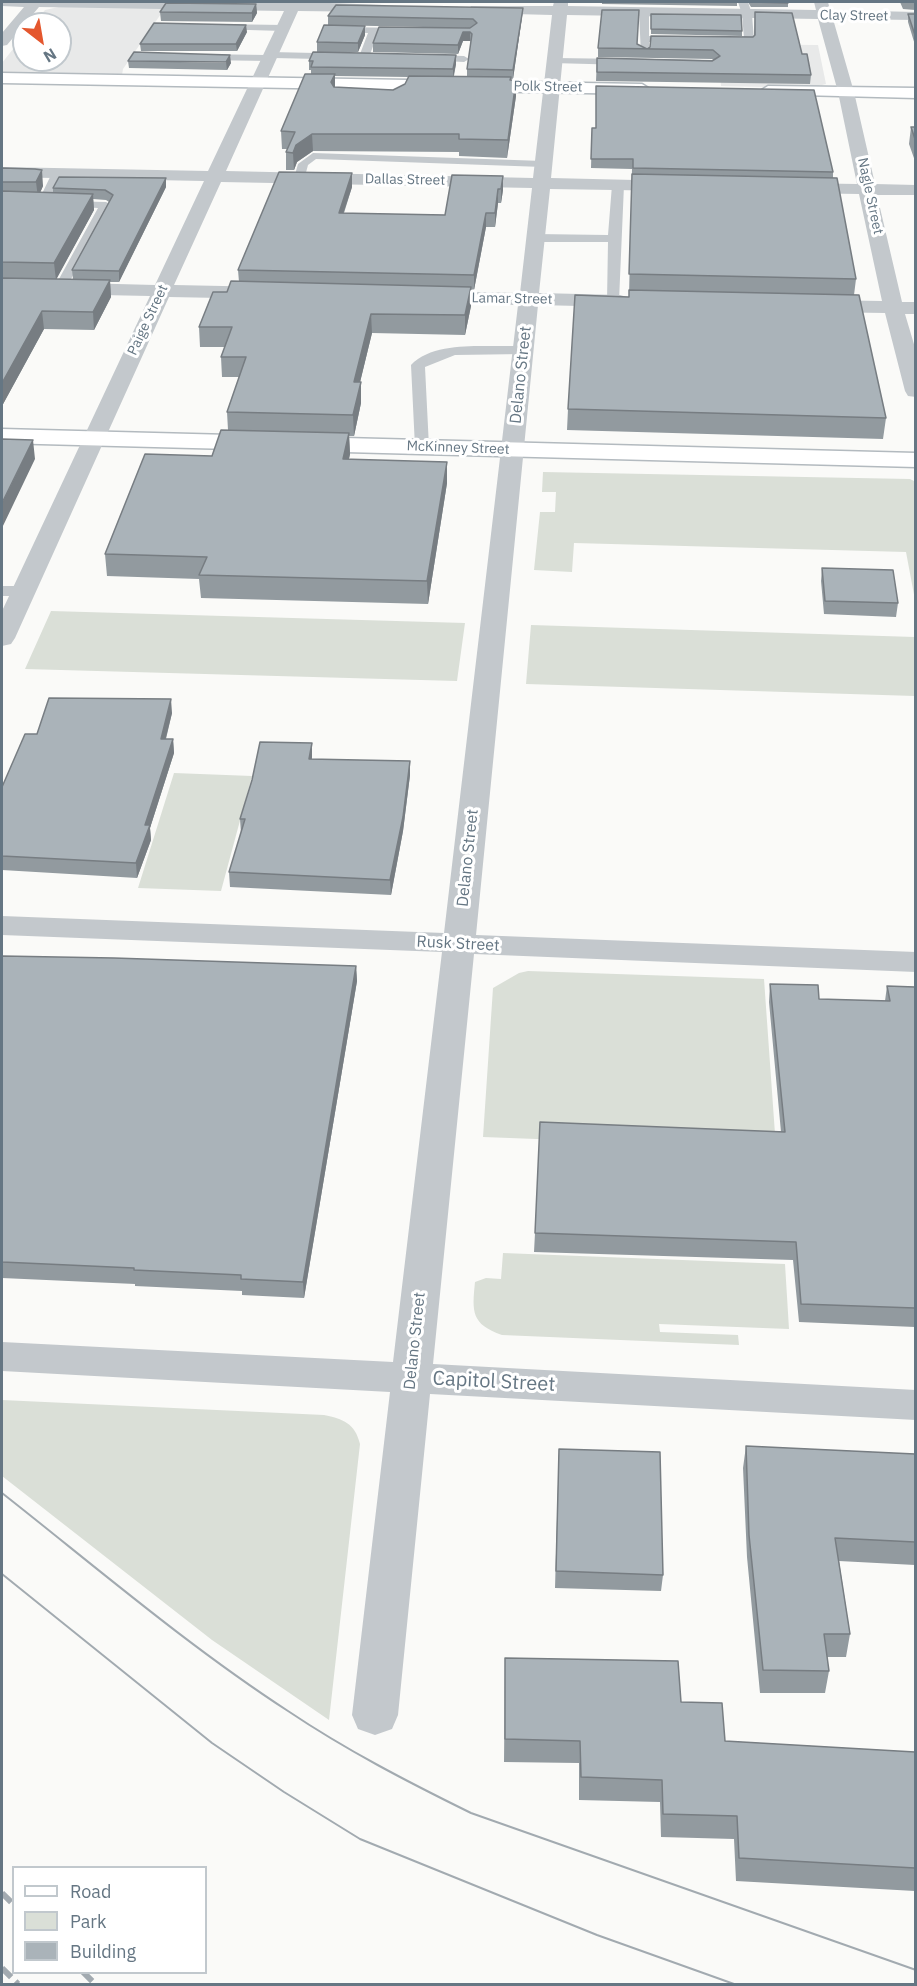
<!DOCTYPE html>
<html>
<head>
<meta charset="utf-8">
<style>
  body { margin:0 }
  #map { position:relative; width:917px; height:1986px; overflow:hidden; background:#fafaf8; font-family:"IBM Plex Sans",sans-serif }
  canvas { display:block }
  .frame { position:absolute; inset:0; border:3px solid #657683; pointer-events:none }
  .legend { position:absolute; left:12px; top:1866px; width:195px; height:108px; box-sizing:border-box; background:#fff; border:2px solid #c1c8cd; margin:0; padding:8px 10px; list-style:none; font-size:18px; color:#657683 }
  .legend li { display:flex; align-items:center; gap:12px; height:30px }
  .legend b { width:30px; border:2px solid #c1c8cd }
  .north { position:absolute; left:12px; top:12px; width:60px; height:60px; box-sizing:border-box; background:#fff; border:2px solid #c1c8cd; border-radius:50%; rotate:149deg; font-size:16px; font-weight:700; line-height:24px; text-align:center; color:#657683 }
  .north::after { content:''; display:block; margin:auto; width:21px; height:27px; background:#e4572e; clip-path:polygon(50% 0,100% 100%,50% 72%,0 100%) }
</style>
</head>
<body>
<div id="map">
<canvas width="917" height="1986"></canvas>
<div class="frame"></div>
<ul class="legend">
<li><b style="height:8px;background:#fff"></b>Road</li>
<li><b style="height:16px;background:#dadfd7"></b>Park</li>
<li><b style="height:16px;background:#aab3b9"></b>Building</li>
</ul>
<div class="north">N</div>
</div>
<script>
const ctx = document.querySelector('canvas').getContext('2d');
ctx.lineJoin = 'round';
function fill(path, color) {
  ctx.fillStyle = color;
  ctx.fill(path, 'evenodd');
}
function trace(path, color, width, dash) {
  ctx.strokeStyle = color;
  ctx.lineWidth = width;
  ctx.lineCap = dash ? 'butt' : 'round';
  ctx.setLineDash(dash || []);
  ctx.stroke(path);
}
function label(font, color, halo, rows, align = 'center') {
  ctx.font = font + ' "IBM Plex Sans",sans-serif';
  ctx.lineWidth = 6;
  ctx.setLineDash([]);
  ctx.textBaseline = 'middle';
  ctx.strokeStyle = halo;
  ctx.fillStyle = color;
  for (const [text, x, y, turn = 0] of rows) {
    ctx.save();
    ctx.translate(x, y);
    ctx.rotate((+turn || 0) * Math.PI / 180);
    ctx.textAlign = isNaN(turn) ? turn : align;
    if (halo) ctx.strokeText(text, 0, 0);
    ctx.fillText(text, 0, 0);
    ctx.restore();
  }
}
fill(new Path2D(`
  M63,6L165,8L123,69L122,75L2,72V63L24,35V60H60V24H33L45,10Z
  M698,44L818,45L826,84L810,88L721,86L719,51Z`), '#e8e9e9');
fill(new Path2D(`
  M543,472L910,479L916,482L915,600L906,552L574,543L572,572L534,570L540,512H555L556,492H542Z
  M51,611L465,623L457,681L25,669Z
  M531,625L915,637V696L526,684Z
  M174,773L252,776L221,891L138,888Z
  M528,971L764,979L776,1148L483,1137L493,988L519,973Z
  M503,1253L785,1264L789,1329L659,1324L660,1332L738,1335L739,1345L502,1335C471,1324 472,1312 475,1282L486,1278L501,1279Z
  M2,1400L324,1415C343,1419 355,1423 360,1444L329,1720L212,1640L2,1476Z`), '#dadfd7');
const secondary = new Path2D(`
  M2,73L642,84L650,89L642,94L2,83Z
  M768,86L916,88V98L762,94L760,91Z
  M2,429L916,453V467L2,443Z`);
trace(secondary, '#b3babf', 3);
fill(new Path2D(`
  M738,2H748L752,14L754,41L749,44L721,43L719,41L724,38H744L742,14Z
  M644,9L649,12V36L678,37L681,38V42H649V53L641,55L639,12Z
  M218,24L283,25L288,28L283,31L215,29L213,27Z
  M338,27L406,28L411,31L406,34L378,33L369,57L364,60L274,58L269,61L201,60L196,57L201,54L266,55L271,52L360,54L368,33L335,32V28Z
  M427,55L464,56L469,59L464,62L424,60L422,58Z
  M555,58L626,59L631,62L626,65L552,63L550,61Z
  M313,153L543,161L548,164L543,167L316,159L308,165L304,180H296L294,178L298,164Z
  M58,170L64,173L49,204L47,206H39L37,204L52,173Z
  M618,182L624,185L619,301L613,305L607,301L608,242H536L530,238L536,234L608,235L612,185Z
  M65,201L106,202L112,205L66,288L60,292L54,288L98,208L61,206L59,204Z
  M483,346H523L530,350L523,354L455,355L425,367L429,447L427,450H417L415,447L411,365C428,347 460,346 483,346Z
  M2,586H23L31,591L23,596H2Z`), '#c3c8cc');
fill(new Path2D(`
  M2,2H302L385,5L387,8L385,11L380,12L298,11L226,171L533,178L552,15L476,13L471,12L469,9L471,6H553L554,2H568V6L816,10L814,2H828L830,10L916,12V20L833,19L854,92L875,184L916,185V195H877L902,302H916V314H905L916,351V397L908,396L905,391L885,313L818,312L811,310L808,306L811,302L818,300L882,301L859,194L794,193L788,192L785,188L788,184L794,183L857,184L838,92L818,19L567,15L551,178L677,181L683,182L686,186L683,190L677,191L550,189L539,293L620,295L627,297L630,301L627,305L620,307L538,305L476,935L916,952V972L474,954L433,1364L916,1390V1420L430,1394L398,1715L392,1729L375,1735L358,1729L352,1715L390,1392L2,1371V1342L393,1362L442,952L2,935V916L444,933L518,305L425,303L418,301L415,297L418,293L425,291L520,293L532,188L221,182L174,285L272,287L279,289L282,293L279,297L272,299L169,297L15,638L11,644L2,646V611L150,296L2,293V281L155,285L204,181L2,177V167L208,171L284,11L39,7L7,45L2,46V33L24,7L2,6Z`), '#c3c8cc');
fill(secondary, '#fff');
trace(new Path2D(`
  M2,1493C96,1567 188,1646 288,1711C346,1750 408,1782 471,1813L916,1970
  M2,1574L212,1743L284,1792L360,1839L597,1935L734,1984`), '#a2aab0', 2);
trace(new Path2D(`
  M2,1893L14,1905
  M2,1968L18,1984
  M83,1972L95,1984`), '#a2aab0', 6, [13, 6]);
fill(new Path2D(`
  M412,2H525V3Z
  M602,2H737V6L602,4Z
  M748,2H788V7H751Z
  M900,2H915V10L903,9Z
  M256,4L257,13L252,22L161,21L160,12Z
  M523,8L522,17L513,79H511V80H516V96L507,158L459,156V152L313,151L297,162L294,170H286V152L287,149H282L281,131L311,74V70H309V61L456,64L454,76L467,77V69L471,42L470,41H463L458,54L373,52V43L471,28L328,25V16ZM335,76L408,77L405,84L393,90L335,87Z
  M755,12L802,54L811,75L810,84L596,81L597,58L714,60L712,59L598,57V48L637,44L647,49L753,37L754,35Z
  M651,14L742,31V36L651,34Z
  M908,14H915V45L908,22Z
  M247,32L237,51H141L140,44Z
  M365,35L358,52H317V42Z
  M128,61L231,63L227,70L129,68Z
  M911,127H915V161L909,144Z
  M592,128L833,172V178L856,279L854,295L886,418L883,439L567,430L568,409L629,297L632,169L591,168Z
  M2,168L35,169L43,186L40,192L53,193V188L166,178V187L119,282H110L111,297L94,330L44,329L2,406ZM93,199L106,200L109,202L72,270L73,279H56L94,210Z
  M352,173V187L344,213L445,215L452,175L503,190L501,203H498L495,227H486L474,290H471V306L465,335L372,333L360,382L361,403L354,436H349L350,454L349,459L447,483L428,604L201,598L199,579L107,576L105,554L212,456L228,430L227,412L239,377H222L221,357L225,347H200L199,327L227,292L239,282L238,270Z
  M822,568L898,603L896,617L824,614L821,581Z
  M172,713L166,739H173L174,753L150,828L151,840L137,878L2,870V787L37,734Z
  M312,757V759L410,775L403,831L391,895L230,887L229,872L241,833L240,819L252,780Z
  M2,956L356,966L357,981L304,1298L242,1295V1291L135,1286V1284L2,1278Z
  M770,984L819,999L885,1001L887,986L915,987V1327L799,1322L793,1260L534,1252L535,1233L781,1132L769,1002Z
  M746,1446L915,1454V1565L839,1561L850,1634L846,1657H827L829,1671L825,1693H760L747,1557L743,1468Z
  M559,1449L663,1575L661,1591L555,1588Z
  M505,1658L681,1702L725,1741L915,1752V1891L736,1881L734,1839L661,1837L660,1802L579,1800V1763L504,1762Z`), '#929a9f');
fill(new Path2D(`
  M256,4L257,13L252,22V13Z
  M523,8L522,17L513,79V70Z
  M246,25L247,32L237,51L236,44Z
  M365,26V35L358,52V43Z
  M463,32H470V41H463L458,54V45Z
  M230,55L231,63L227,70L226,62Z
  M456,55V64L453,78V69Z
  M335,74V91L331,82Z
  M516,80V96L507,158L508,140Z
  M312,134L313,151L297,162L294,170L293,153L296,145Z
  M42,170L43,186L38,198L36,182Z
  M352,173V187L339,226V213Z
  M503,176V190L501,203V189Z
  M166,178V187L119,282V271Z
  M498,189V203L495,227V213Z
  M93,194L94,210L56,280L54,263Z
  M486,213V227L474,290V275Z
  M110,280L111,297L94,330L93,312Z
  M471,287V306L465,335V315Z
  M42,311L44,329L2,406V383Z
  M371,314L372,333L355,403L354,382Z
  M361,382V403L354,436L353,415Z
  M349,433L350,454L344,481L343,459Z
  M33,440L35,459L2,528V503Z
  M447,462V483L428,604L427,581Z
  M171,699L172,713L162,753L161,739Z
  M173,739L174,753L150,828L151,840L137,878L136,863L145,825Z
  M312,743V757L309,773V759Z
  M410,761V775L403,831L391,895L390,880Z
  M356,966L357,981L304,1298L303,1282Z`), '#777d82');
const building = new Path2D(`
  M751,2H788V3L752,2Z
  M166,3L256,4L252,13L160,12Z
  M336,5L523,8L513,70L467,69L472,34L470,32H463L458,45L373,43L379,27L470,28L477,23L473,19L328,16Z
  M602,10H639L637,44L647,49L650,47L651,36L753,37L755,35V12L792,13L802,54H807L811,75L597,72V58L712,61L720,56L713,50L598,48Z
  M651,14L741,15L742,31L651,29Z
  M908,14H915V35Z
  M154,23L246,25L236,44H140Z
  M324,25L365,26L358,43L317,42Z
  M134,52L230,55L226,62L128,61Z
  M313,52L456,55L453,69L311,67L313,61H309Z
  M305,74H335L331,82L334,87L393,90L405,84L409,76L511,77L510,80H516L508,140L459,139V134H312L296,145L293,153L286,152L295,132L281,131Z
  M596,86L814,90L833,172L633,168V159H591L592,128H596Z
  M911,127H915V139Z
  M2,168L35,169L42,170L36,182H2Z
  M279,172L352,173L339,213L445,215L452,175L503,176L501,189H498L495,213H486L474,275L238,270Z
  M632,174L837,178L856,279L629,274Z
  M59,177L166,178L119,271L72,270L113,195L105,190L53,188Z
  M2,191L93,194L54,263L2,262Z
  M2,278L110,280L93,312L42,311L2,383Z
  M231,281L471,287L465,315L371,314L354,382H361L353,415L227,412L246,357H221L232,327H199L213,292H227Z
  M629,290L859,295L886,418L568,409L575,295L629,297Z
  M221,430L349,433L343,459L447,462L427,581L199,575L207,557L105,554L145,454L212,456Z
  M2,439L33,440L2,503Z
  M822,568L893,570L898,603L825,601Z
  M49,698L171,699L161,739H173L145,825H150L136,863L2,856V787L25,734H37Z
  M260,742L312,743L309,759L410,761L403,817L390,880L229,872L245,819H240L252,780Z
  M2,956L114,958L356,966L303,1282L241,1279V1275L134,1270V1268L2,1262Z
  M770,984L818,985L819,999L890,1001L887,986L915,987V1308L801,1304L796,1242L535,1233L540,1122L785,1132Z
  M746,1446L915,1454V1542L835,1538L850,1634H824L829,1671L763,1670L749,1535Z
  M559,1449L660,1452L663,1575L556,1571Z
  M505,1658L678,1661L681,1702L722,1703L725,1741L915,1752V1868L739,1858L737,1816L663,1814L662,1780L581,1777L580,1741L505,1739Z`);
fill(building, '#aab3b9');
trace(building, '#777d82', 1.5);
label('14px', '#657683', '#fff', [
  ["Clay Street",854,16,1],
  ["Polk Street",548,87,1],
  ["Dallas Street",405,180,1],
  ["Nagle Street",870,196,78],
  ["Lamar Street",512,299,1],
  ["Paige Street",148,320,-65],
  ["McKinney Street",458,448,2]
]);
label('16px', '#657683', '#fff', [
  ["Delano Street",521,375,-84],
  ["Delano Street",468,858,-84],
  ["Rusk Street",458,944,3],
  ["Delano Street",415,1341,-84]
]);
label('20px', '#657683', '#fff', [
  ["Capitol Street",494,1382,3]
]);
</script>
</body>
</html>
